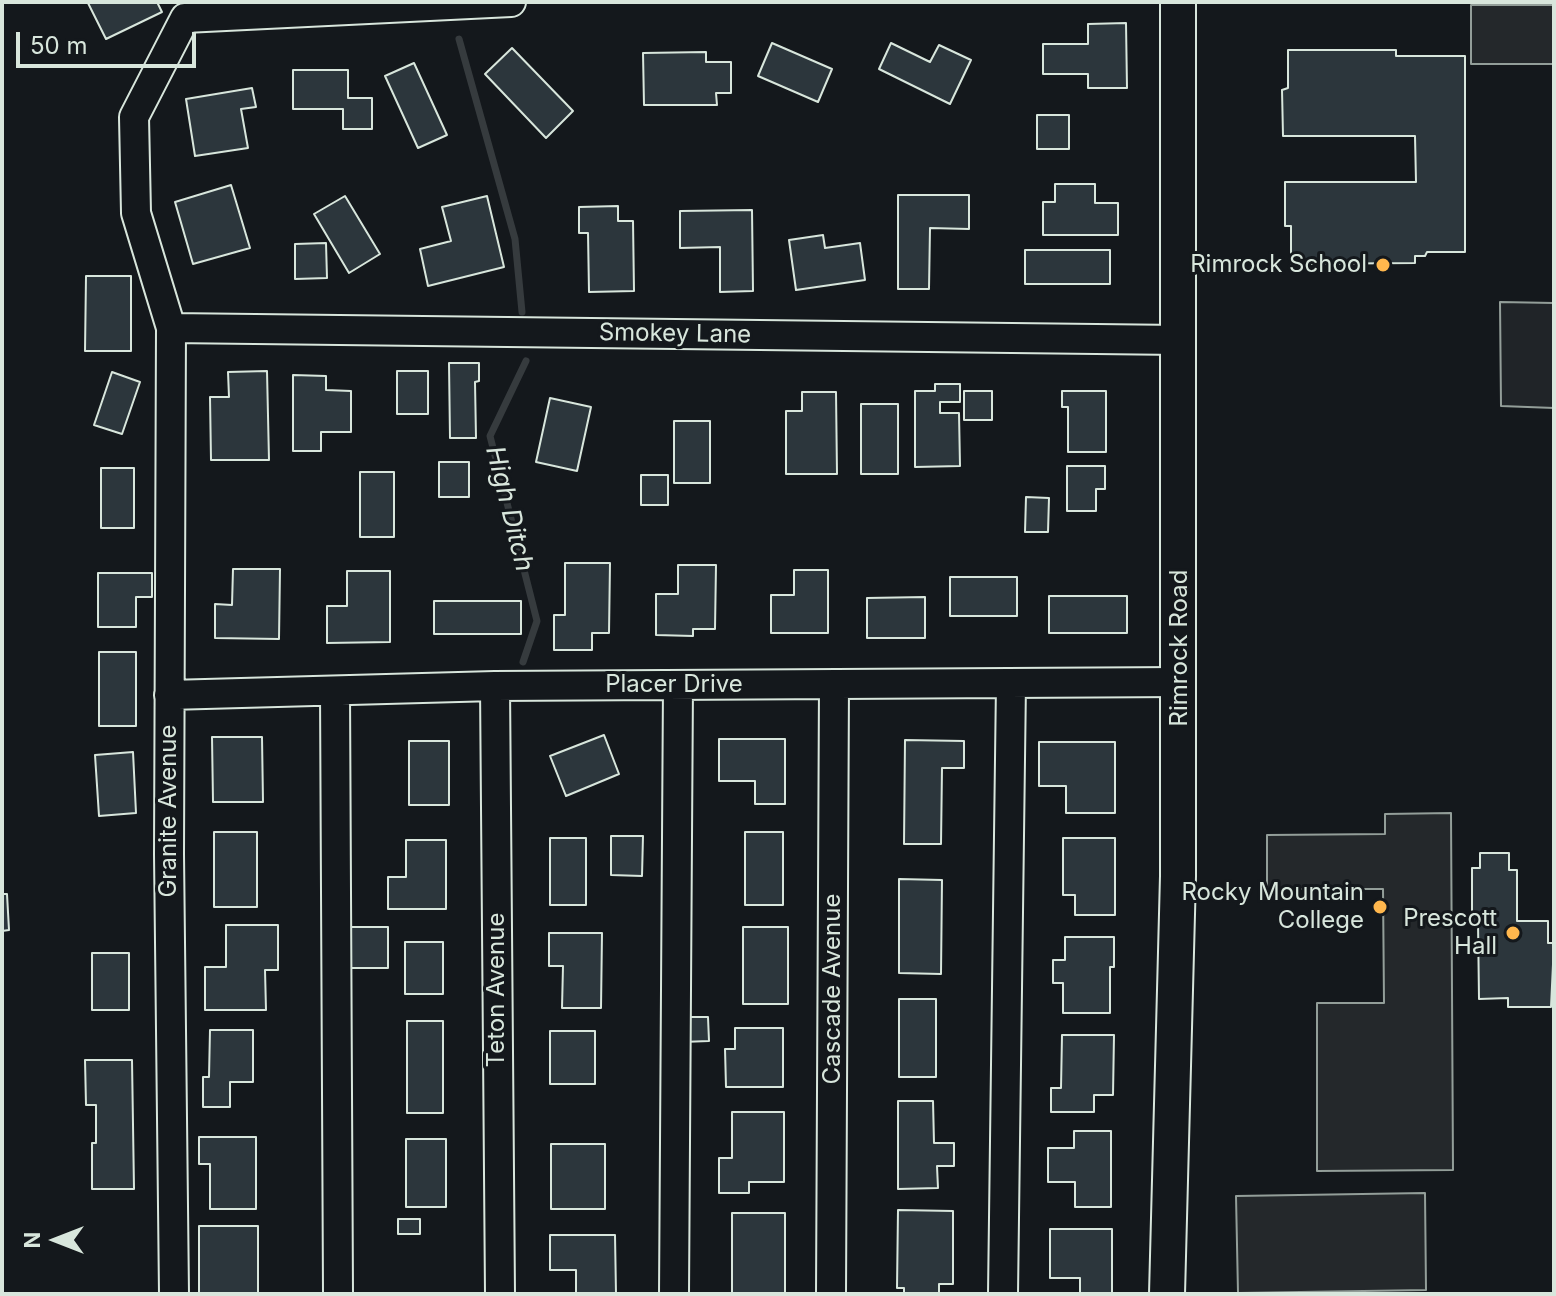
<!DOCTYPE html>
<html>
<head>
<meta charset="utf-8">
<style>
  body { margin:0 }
  #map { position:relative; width:1556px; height:1296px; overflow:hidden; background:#14181c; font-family:Inter,sans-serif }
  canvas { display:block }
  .frame { position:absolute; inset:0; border:4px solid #d8e6dc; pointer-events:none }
  .north { position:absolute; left:16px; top:1200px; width:80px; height:80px; -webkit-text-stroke:6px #14181c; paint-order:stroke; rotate:270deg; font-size:22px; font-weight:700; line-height:32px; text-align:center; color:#d8e6dc }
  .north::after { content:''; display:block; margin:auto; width:28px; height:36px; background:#d8e6dc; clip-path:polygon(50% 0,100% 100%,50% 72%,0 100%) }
  .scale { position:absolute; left:16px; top:32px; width:180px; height:36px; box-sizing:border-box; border:4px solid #d8e6dc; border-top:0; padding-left:10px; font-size:24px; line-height:28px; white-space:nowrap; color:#d8e6dc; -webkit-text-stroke:6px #14181c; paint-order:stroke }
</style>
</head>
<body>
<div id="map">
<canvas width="1556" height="1296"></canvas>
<div class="frame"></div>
<div class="north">N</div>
<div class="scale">50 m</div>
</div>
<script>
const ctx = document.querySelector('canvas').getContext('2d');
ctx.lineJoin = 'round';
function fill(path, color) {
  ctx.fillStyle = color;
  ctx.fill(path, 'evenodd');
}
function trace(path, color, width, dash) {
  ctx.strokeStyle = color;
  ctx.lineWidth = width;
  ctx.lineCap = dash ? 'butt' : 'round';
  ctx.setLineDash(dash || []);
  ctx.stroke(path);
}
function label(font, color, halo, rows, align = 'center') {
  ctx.font = font + ' Inter,sans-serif';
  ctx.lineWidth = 6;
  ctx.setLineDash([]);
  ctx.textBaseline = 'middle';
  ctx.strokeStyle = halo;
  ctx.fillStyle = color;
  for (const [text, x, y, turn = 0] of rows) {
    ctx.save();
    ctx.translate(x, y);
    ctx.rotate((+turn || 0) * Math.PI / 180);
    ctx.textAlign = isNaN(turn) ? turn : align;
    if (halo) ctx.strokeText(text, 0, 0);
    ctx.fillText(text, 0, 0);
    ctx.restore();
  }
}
const green = new Path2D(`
  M1500,302L1554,303V408L1501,406Z`);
fill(green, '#202428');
trace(green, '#939e99', 2);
const parking = new Path2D(`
  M1471,5H1554V64H1471Z
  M1451,813L1453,1170L1317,1171V1003H1384L1383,889H1267V835L1385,834V814Z
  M1425,1193L1426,1290L1238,1293L1236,1196Z`);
fill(parking, '#24282b');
trace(parking, '#939e99', 2);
trace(new Path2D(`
  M459,39L515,239L522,312
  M523,662L537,621L490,436L526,361`), '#363b3e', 7);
const building = new Path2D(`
  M91,2H157L162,12L106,39L88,3Z
  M1126,23L1127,88H1088V74H1043V44H1088V24Z
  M772,43L832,69L818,102L758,76Z
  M891,43L930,62L939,45L971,60L950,104L879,69Z
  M512,48L573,111L546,138L485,74Z
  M1288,50H1396V56H1465V252H1427L1425,256H1415V263L1291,264V226H1285V182H1416L1415,136H1283L1282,90L1288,88Z
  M706,52V62H731V93H716L717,105H644L643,53Z
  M414,63L447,135L418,148L385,76Z
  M293,70H348V98H372V129H343V109H293Z
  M252,88L256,107L241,109L248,148L195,156L186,99Z
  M1037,115H1069V149H1037Z
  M1055,184H1095V203H1118V235H1043V202H1055Z
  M231,185L250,248L193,264L175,202Z
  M898,195H969V229L930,228L929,289H898Z
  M345,196L380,254L349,273L314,214Z
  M487,196L504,267L428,286L420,249L451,241L442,207Z
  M618,206V221H633L634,291L589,292L588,233H579V207Z
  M752,210L753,291L720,292V247L680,248V211Z
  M823,235L825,248L860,243L865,280L796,290L789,240Z
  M326,243L327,278L295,279V244Z
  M1025,250H1110V284H1025Z
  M86,276H131V351H85Z
  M449,363H479V381L475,382L476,438H450Z
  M267,371L269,460H211L210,397H229L228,372Z
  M397,371H428V414H397Z
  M112,372L140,382L122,434L94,425Z
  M293,375L326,376V390L351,391V432H321V451H293Z
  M935,384H960V402H940V413H959L960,466L915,467V391H935Z
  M964,391H992V420H964Z
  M1062,391H1106V452H1068V407H1062Z
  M802,392H836L837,474H786V411H802Z
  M550,398L591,407L577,471L536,462Z
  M861,404H898V474H861Z
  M674,421H710V483H674Z
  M439,462H469V497H439Z
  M1067,466H1105V489H1096V511H1067Z
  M101,468H134V528H101Z
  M360,472H394V537H360Z
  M641,475H668V505H641Z
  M1026,497L1049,498L1048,532H1025Z
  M565,563H610L609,633H592V650H554V615H565Z
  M678,565H716L715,629H693V636L656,635V594H678Z
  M233,569H280L279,639L215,638V604L232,605Z
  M794,570H828V633H771V595H794Z
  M347,571H390V642L327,643V606H347Z
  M98,573H152V597H136V627H98Z
  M950,577H1017V616H950Z
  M1049,596H1127V633H1049Z
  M925,597V638H867V598Z
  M434,601H521V634H434Z
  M99,652H136V726H99Z
  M604,735L619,774L566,796L550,756Z
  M212,737H262L263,802H213Z
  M719,739H785V804H755V781H719Z
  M905,740L964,741V768H942L941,844H904Z
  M409,741H449V805H409Z
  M1039,742H1115V813H1066V786H1039Z
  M133,752L136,813L99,816L95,755Z
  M214,832H257V907H214Z
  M745,832H783V905H745Z
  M611,836H643L642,876L611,875Z
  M550,838H586V905H550Z
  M1063,838H1115V915H1075V895H1063Z
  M406,840H446V909H388V877H406Z
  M1480,853H1509V870H1517V921H1548V943H1554L1551,1007H1508V998L1479,999L1478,922H1472V868H1480Z
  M899,879L942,880L941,974L899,973Z
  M2,894H7L9,930L2,931Z
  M226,925H278V970H265L266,1010H205V967H226Z
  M351,927H388V968H351Z
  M743,927H788V1004H743Z
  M549,933H602L601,1008H562L563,966H549Z
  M1065,937H1114V967H1110V1013H1063V983H1053V960H1065Z
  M405,942H443V994H405Z
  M92,953H129V1010H92Z
  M899,999H936V1077H899Z
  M682,1017H708L709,1041L682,1042Z
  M407,1021H443V1113H407Z
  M735,1028H783V1087H726L725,1049H735Z
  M210,1030H253V1082H230V1107H203V1077H209Z
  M550,1031H595V1084H550Z
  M1062,1035H1114L1113,1095H1094V1112H1051V1088H1061Z
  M85,1060H132L134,1189H92V1143H96V1105H86Z
  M898,1101H933L934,1143H954V1166H937L938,1188L898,1189Z
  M732,1112H784V1182H749V1193H719V1158H732Z
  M1074,1131H1111V1207H1075V1182H1048V1148H1074Z
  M199,1137H256V1209H210V1164H199Z
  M406,1139H446V1207H406Z
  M551,1144H605V1209H551Z
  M898,1210L953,1211V1284H939V1294H904V1288H897Z
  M732,1213H785V1294H732Z
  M398,1219H420V1234H398Z
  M199,1226H258V1294H199Z
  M1050,1229H1112V1294H1080V1278H1050Z
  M550,1235H615L616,1294H576V1270H550Z`);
fill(building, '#2c363c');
trace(building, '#d8e6dc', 2);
const minor = new Path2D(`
  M171,328L1180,340
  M495,686L500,1294
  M335,691L338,1294
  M169,695L495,686L1180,682
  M174,1294L169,854L171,328L136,213L134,117L185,18L511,2
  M674,1294L678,685
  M831,1294L834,684
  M1003,1294L1011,683`);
const major = new Path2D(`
  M1167,1294L1178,876V2`);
trace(minor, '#d8e6dc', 32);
trace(major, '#d8e6dc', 38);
trace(minor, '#14181c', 28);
trace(major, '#14181c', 34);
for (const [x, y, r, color] of [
  [1383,265,8,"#ffb74d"],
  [1380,907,8,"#ffb74d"],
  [1513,933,8,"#ffb74d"]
]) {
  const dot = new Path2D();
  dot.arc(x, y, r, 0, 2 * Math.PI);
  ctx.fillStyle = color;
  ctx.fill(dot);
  trace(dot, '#14181c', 3);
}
label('24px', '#d8e6dc', '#14181c', [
  ["Rimrock School",1367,265],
  ["Rocky Mountain",1364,893],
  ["College",1364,921],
  ["Prescott",1497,919],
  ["Hall",1497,947]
], 'right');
label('24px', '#d8e6dc', '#14181c', [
  ["Smokey Lane",675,334,1],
  ["Rimrock Road",1180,648,-90],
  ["Placer Drive",674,685],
  ["Granite Avenue",169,811,-90],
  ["Cascade Avenue",833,989,-90],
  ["Teton Avenue",497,990,-90]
]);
label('italic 26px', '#d8e6dc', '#14181c', [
  ["High Ditch",509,509,76]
]);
</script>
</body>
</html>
